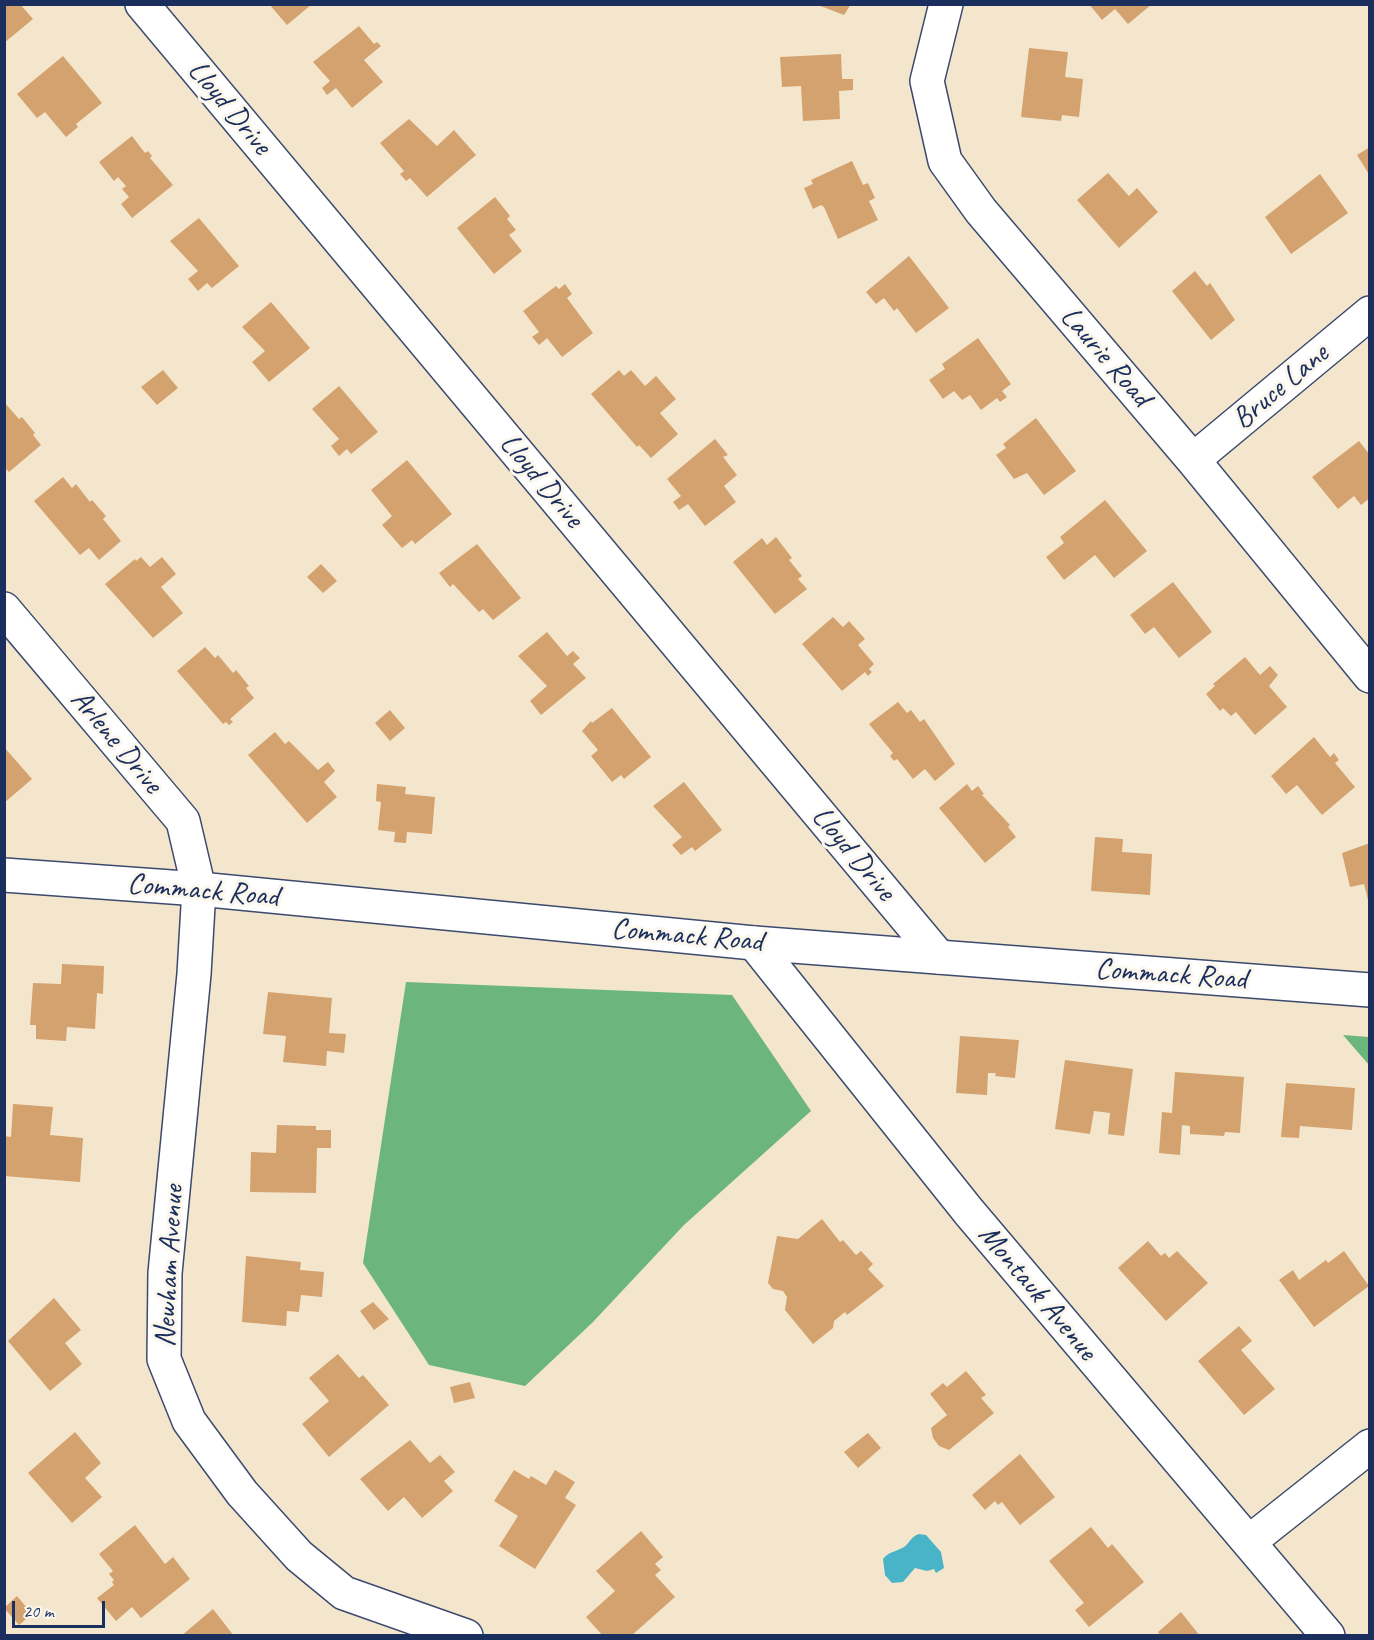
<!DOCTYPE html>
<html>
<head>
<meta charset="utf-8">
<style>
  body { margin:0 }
  #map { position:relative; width:1374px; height:1640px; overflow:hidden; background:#f4e6cc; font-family:Caveat,sans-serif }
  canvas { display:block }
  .frame { position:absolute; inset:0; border:6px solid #1b2f5e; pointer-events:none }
  .scale { position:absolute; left:12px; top:1601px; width:93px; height:27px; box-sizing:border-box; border:3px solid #1b2f5e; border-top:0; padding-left:8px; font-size:18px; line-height:21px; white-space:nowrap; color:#1b2f5e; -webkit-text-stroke:4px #fbf7ec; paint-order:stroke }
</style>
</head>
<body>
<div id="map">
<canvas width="1374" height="1640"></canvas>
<div class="frame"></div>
<div class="scale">20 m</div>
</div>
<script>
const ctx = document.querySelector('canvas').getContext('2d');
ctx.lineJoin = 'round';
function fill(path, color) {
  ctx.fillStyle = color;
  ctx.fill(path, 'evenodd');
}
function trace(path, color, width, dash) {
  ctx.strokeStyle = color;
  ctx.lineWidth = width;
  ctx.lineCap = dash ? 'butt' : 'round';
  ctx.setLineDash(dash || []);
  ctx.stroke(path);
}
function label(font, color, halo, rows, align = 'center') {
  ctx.font = font + ' Caveat,sans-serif';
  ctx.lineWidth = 6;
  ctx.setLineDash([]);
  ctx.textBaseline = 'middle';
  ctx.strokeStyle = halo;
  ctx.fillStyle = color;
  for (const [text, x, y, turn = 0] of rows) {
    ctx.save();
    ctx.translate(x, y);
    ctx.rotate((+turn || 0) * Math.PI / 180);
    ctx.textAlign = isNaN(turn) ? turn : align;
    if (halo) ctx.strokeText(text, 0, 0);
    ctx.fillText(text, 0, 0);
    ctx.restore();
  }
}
fill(new Path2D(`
  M406,982L732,995L811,1111L684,1225L592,1323L525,1386L429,1365L363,1263Z
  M1343,1035L1369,1037V1065Z`), '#6cb57c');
fill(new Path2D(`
  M919,1534L926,1535L941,1552L944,1568L936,1573L934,1569L927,1571L915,1568L903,1582L892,1583L885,1575L883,1559C889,1551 896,1552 904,1547C910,1543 910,1537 919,1534Z`), '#49b3c8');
fill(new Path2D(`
  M4,4H20L33,19L4,43Z
  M269,4H312L287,25Z
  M851,4L844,15L818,5V4Z
  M1089,4H1152L1128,24L1115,9L1102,20Z
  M359,26L374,44L377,42L381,46L364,60L383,82L352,108L336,88L327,95L322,88L330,81L313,62Z
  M1029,48L1068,52L1065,77L1083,79L1079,117L1062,115L1061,121L1021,117Z
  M841,54L842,79H853V90L839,91L840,119L803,121L801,86L782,87L780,57Z
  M63,56L102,103L76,124L78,127L66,137L45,112L37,118L17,94Z
  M409,119L437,146L454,130L476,155L427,197L410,178L406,181L400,174L404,171L380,143Z
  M132,136L145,153L148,151L152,156L150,158L173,185L132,218L121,204L129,197L122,189L126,186L118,177L114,181L99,162Z
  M1370,147V176L1357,155Z
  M852,161L863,185L868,183L875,198L869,201L878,220L838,239L824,207L821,205L813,209L804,188L813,184L811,180Z
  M1108,173L1129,196L1137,188L1158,212L1119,248L1077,200Z
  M1320,174L1348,213L1291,254L1265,217Z
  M495,197L510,216L507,219L516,230L509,235L522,251L494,274L457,228Z
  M199,218L239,266L212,288L207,283L198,291L188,279L198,271L170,241Z
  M909,256L949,308L916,333L897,308L894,311L884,298L876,304L866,292Z
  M1195,271L1207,286L1210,283L1235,320L1211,340L1172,291Z
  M565,284L572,294L567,298L593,333L562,357L547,338L539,345L532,337L539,332L523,311L556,286L559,289Z
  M271,302L310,348L269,382L252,362L265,351L242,327Z
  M978,338L1011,384L1002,391L1007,397L1000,402L997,398L981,410L970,395L962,400L954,391L943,399L929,380L945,369L942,364Z
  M163,370L178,388L157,405L141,387Z
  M619,370L624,376L631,370L645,386L656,376L676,399L660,413L678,434L651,458L639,445L637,447L591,394Z
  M339,386L378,432L351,454L347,449L339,456L331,446L339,439L312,409Z
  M4,402L19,419L22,417L35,433L33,435L41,445L9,472L4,467Z
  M1036,418L1076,471L1044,495L1027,473L1014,479L996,455L1006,448L1003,444Z
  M715,439L728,455L723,457L737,475L724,486L736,502L705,526L688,504L679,510L673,502L681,496L667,479Z
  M1359,441L1370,455V498L1361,505L1354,496L1338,509L1312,477Z
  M407,460L452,514L415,544L412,540L402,548L382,525L392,516L371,490Z
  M63,477L72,488L76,484L90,502L92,500L106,516L103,519L121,541L99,560L89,548L80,555L34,501Z
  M1105,500L1147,551L1114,578L1095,555L1064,580L1046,557L1064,543L1060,537Z
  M776,537L792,558L789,560L802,576L798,579L807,589L775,614L733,562L762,538L767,545Z
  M477,544L521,598L493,620L483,609L479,612L453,584L450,587L439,573Z
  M141,557L150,567L162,557L176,574L161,587L183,613L153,638L105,584L135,559L136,561Z
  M321,564L337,581L323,593L307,577Z
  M1173,582L1212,632L1179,658L1154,627L1145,634L1130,615Z
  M833,617L843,627L849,621L865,639L858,645L874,664L869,669L872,672L868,676L865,672L842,691L802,644Z
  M547,632L567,656L573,651L580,658L573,664L586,678L541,715L530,701L547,686L518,656Z
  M205,647L215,658L218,655L233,673L236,670L249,686L246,688L254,698L230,719L233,722L229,725L226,722L223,724L177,671Z
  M1245,657L1260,675L1270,666L1278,675L1269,686L1287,707L1255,735L1236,712L1231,716L1223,708L1220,711L1206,694L1215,686L1213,684Z
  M898,702L907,713L911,710L920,722L924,719L955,764L935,781L925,769L913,779L897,759L894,761L890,756L893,753L869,724Z
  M612,708L651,757L624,779L621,775L612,782L591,756L598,750L582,731L591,721L592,723Z
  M390,710L405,728L390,741L375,723Z
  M275,732L285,744L289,741L318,770L328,762L335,771L324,782L337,797L307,823L248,755Z
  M1314,737L1330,757L1334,753L1339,760L1335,763L1355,787L1322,815L1297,785L1286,794L1271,776Z
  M4,747L32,779L4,803Z
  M684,782L722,830L695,851L692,847L681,855L672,845L682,837L653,806Z
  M377,784L406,787L405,794L435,797L432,834L407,832L406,843L394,842L395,832L378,830L381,802L376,801Z
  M967,784L972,791L978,786L984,794L982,795L1010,825L1008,827L1016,837L985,863L939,808Z
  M1095,837L1123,839L1122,852L1152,854L1150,895L1091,891Z
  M1370,843V903L1369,904L1364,884L1350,887L1342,853Z
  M62,964L104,966L103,994L97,993L95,1029L67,1027L66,1041L36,1039V1025H30L33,983L61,984Z
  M268,992L332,998L329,1033L346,1034L344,1053L327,1051L326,1066L283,1062L286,1036L263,1034Z
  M960,1036L1019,1040L1015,1078L995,1076L996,1073H988L987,1095L956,1093Z
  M1065,1060L1133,1069L1124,1136L1108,1134L1110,1113L1094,1111L1090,1134L1055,1129Z
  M1175,1072L1244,1077L1240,1133L1225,1132L1224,1136L1190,1134V1126L1182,1125L1180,1155L1159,1153L1162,1112L1172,1113Z
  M1286,1083L1355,1088L1352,1130L1300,1126L1299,1138L1281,1137Z
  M13,1104L53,1107L50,1135L83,1138L80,1182L4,1176V1136L11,1137Z
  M277,1125L316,1126V1130H331V1148H317L316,1193L250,1192L251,1152L276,1153Z
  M822,1219L840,1242L843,1240L856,1255L861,1251L873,1264L868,1269L884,1286L847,1315L845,1312L834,1321L833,1328L813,1344L785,1310L787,1297L783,1291L773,1289L768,1283L777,1236L798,1239Z
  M1148,1241L1161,1256L1165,1253L1169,1258L1177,1251L1208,1283L1166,1321L1118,1268Z
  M1344,1251L1369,1286L1314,1327L1279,1280L1293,1270L1299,1280L1326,1260L1328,1263Z
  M246,1256L301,1262L300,1270L324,1272L322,1297L301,1295L299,1312L287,1311L286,1326L242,1322Z
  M54,1298L81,1330L65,1343L82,1364L50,1391L8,1341Z
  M373,1302L389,1319L374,1330L360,1311Z
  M1239,1326L1252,1341L1241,1350L1275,1389L1244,1415L1198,1361Z
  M338,1354L359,1378L363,1375L389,1405L329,1457L302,1424L329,1401L309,1378Z
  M966,1371L986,1395L981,1398L994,1413L949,1450L939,1446L933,1438L931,1428L947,1415L930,1394L943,1383L947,1387Z
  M470,1382L475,1398L454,1403L450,1387Z
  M75,1432L101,1463L85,1478L102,1497L72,1523L28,1473Z
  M868,1433L881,1448L858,1468L844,1452Z
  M410,1440L430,1463L440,1455L455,1472L444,1481L453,1491L422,1518L404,1497L388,1511L360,1479Z
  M1020,1454L1055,1497L1020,1525L1002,1502L998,1505L995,1501L985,1510L972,1495Z
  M514,1470L529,1479L531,1476L546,1485L555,1470L575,1482L565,1498L576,1505L535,1569L499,1546L518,1516L494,1501Z
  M135,1525L165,1564L173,1557L190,1579L141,1618L132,1607L116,1621L97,1598L114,1585L112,1582L114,1580L109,1574L113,1571L99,1554Z
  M1091,1527L1108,1548L1112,1544L1144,1582L1089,1627L1075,1610L1084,1603L1049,1561Z
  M641,1531L663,1557L655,1564L661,1570L655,1575L675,1597L631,1636H603L586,1617L615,1591L596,1571Z
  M17,1596L32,1614L19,1625L4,1608Z
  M213,1609L234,1636H181Z
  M1181,1612L1200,1636H1161L1158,1632Z`), '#d4a26f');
const street = new Path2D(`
  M142,4L939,957
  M946,4L927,81L945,161L981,211L1193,460L1370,676
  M1193,460L1370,313
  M4,609L183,821L199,889L194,974L165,1273L164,1359L189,1421L242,1493L299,1556L344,1593L466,1636
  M754,943L969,1212L1328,1636
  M1249,1542L1370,1446`);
const secondary = new Path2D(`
  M4,875L199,889L754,943L1370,990`);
trace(street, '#3c4a6e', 36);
trace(secondary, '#3c4a6e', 36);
trace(street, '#fff', 33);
trace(secondary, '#fff', 33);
label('30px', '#1b2f5e', '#fbf7ec', [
  ["Lloyd Drive",229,108,50],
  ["Laurie Road",1105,357,49],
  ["Bruce Lane",1281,387,-40],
  ["Lloyd Drive",541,481,50],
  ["Arlene Drive",116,742,50],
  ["Lloyd Drive",853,854,50],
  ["Commack Road",203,891,5],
  ["Commack Road",687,936,5],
  ["Commack Road",1171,975,4],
  ["Newham Avenue",170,1266,-87],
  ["Montauk Avenue",1037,1293,50]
]);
</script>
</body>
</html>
